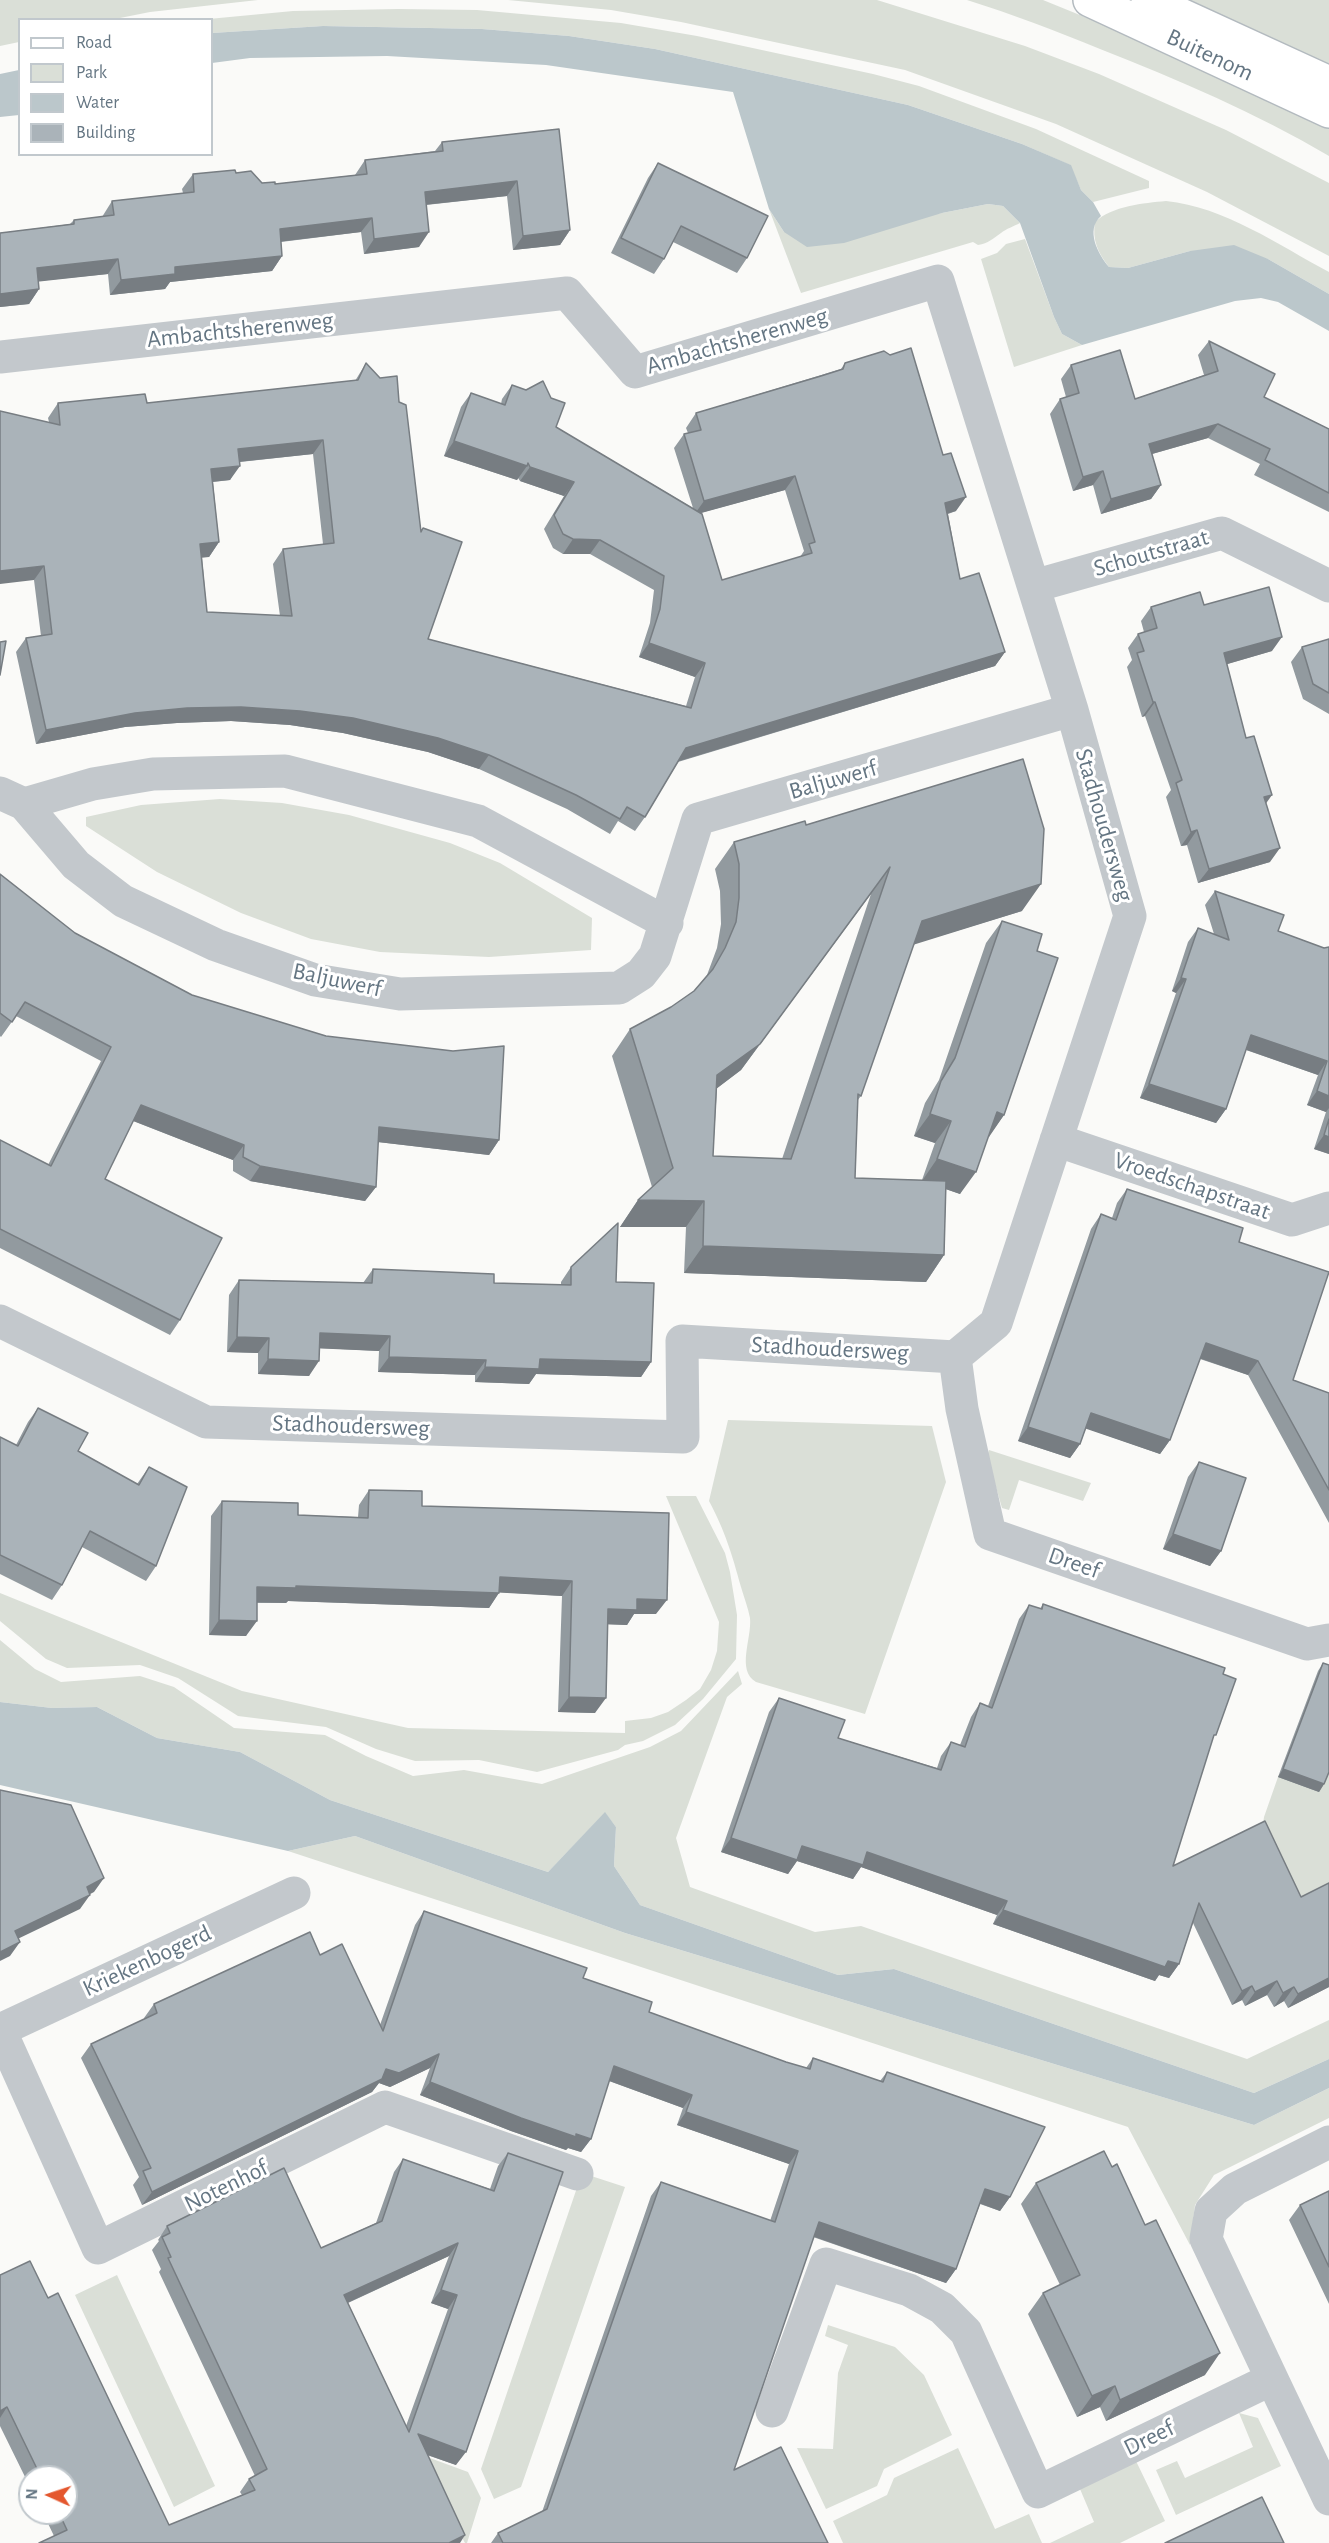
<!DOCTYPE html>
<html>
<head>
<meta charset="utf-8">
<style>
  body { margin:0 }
  #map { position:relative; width:1329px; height:2543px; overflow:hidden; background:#fafaf8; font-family:"Alegreya Sans",sans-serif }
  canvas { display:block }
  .legend { position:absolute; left:18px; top:18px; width:195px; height:138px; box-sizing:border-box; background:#fff; border:2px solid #c1c8cd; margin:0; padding:8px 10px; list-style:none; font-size:18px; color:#657683 }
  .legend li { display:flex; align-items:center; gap:12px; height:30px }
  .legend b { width:30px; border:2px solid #c1c8cd }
  .north { position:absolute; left:18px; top:2465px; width:60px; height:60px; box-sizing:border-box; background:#fff; border:2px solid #c1c8cd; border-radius:50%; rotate:273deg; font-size:16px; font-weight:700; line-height:24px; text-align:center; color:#657683 }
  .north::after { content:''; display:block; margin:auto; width:21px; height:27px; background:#e4572e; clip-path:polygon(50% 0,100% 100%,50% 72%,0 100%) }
</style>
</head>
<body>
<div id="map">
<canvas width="1329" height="2543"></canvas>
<ul class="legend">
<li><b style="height:8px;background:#fff"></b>Road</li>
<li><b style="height:16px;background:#dadfd7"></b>Park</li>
<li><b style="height:16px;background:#bbc7cb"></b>Water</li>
<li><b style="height:16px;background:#aab3b9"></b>Building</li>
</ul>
<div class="north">N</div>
</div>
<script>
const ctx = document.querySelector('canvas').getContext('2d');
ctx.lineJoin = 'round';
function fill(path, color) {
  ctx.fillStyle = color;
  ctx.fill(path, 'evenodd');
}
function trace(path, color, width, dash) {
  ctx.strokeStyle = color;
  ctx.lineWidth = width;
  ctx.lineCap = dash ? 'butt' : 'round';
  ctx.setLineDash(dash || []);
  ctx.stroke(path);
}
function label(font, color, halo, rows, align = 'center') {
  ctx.font = font + ' "Alegreya Sans",sans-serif';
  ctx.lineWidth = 6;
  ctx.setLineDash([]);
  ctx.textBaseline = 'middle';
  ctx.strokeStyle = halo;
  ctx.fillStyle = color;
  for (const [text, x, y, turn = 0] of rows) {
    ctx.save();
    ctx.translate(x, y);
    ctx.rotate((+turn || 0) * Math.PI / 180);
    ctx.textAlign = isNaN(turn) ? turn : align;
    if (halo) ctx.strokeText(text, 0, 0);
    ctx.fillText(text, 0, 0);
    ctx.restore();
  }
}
fill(new Path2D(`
  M0,0H258L150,12L115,19L20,20L19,42L0,46Z
  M508,0H877L1025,46L1099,74L1226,130L1329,183V256L1207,192L1056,124L905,70L681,22L611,10Z
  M967,0H1043L1183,57L1301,112L1329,129V156C1256,113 1179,80 1100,49C1056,31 1012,14 967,0Z
  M1186,0H1329V67Z
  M398,9L477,10L621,23L697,36L873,74L919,86L1036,129L1149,181V188L1093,202L1081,190L1070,165L1022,144L908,105L655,49L569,36L482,29L323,26L212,33V20H198L293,11Z
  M1166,201C1225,207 1278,245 1329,272V294L1268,259L1190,251L1128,268L1109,267C1098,253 1092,240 1095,222C1112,206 1144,203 1166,201Z
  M988,204L1003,206L1020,223C1014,226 1006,229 1001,233C992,239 989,243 978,245L973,242L801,293L769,209L784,232L942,213Z
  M1025,239L1054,317L1062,334L1082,345L1014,367L981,259L997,253L1006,244Z
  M220,799L282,803L349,815L450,843L500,863L592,918L591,950L489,957L380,952L311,939L241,913L157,872L86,826V817L141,805Z
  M728,1420L932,1426L946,1482L865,1714L756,1682C736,1670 752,1639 750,1618C748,1608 744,1597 741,1587C732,1554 725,1531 709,1501Z
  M989,1450L1091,1483L1083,1501L1019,1480L1009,1510L1002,1508L987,1456Z
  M666,1496H696L725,1553L730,1572L737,1615L736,1659L703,1699L675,1725L643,1741L625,1745L618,1750L537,1772L479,1760L415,1761L376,1749L326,1727L238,1716L178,1678L140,1665L67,1668L46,1659L0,1621V1593L242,1691L408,1728L625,1733V1721L651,1718L668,1712L686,1700L700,1689L711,1670L717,1651L719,1622Z
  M0,1640L35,1669L61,1682L140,1676L174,1687L234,1728L325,1735L366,1756L413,1776L464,1770L542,1784L650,1747L681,1731L738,1671L742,1684L727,1697L676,1838L690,1887L815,1932L861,1926L1247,2059L1329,2020V2059L1254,2093L894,1969L838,1975L640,1905L614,1866L616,1827L605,1813L548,1872L330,1800L240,1752L157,1738L97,1707L52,1708L0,1702Z
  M1329,1757V1892L1306,1904L1218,1853L1262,1831L1264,1817L1278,1777Z
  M355,1836L625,1933L1254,2125L1329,2088V2118L1214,2175L1195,2205L1190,2245L1128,2127L288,1851Z
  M582,2173L625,2187L521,2487L494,2499L481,2469Z
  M117,2275L215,2486L174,2507L75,2295Z
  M828,2325L895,2347L924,2375L952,2435L884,2469L877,2486L826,2509L797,2448L833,2449L838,2373L848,2345L825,2336Z
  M1239,2413L1258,2418L1281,2466L1176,2515L1156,2470L1177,2461L1185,2478L1253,2447Z
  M958,2448L995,2529L1029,2514L1042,2543H843L833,2521L887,2495L894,2478Z
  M419,2454L468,2472L481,2498L467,2543H465Z
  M1136,2461L1165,2521L1120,2543H1050L1094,2522L1080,2489Z`), '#dadfd7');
fill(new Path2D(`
  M323,26L482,29L569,36L655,49L908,105L1022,144L1071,165L1081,190L1093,202L1101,216C1085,230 1098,254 1109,267L1128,268L1190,251L1234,245L1268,259L1329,294V331L1278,302L1261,298L1235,301L1082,345L1062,334L1054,317L1020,223L1003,206L988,204L942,213L844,243L807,247L784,232L769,209L733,92L546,65L387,56L250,58L212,63V33Z
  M19,70V115L0,117V74Z
  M0,1702L52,1708L97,1707L157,1738L240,1752L330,1800L548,1872L605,1812L616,1827L614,1866L640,1905L838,1975L894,1969L1254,2093L1329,2059V2088L1254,2125L625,1933L355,1836L288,1851L0,1785Z`), '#bbc7cb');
const secondary = new Path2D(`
  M1090,0L1329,111
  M1148,0L1329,83`);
trace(secondary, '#b3babf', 36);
trace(new Path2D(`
  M0,357L567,293L635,372L938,281L1072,710L1130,916L996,1323L955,1357L682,1341L683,1437L206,1422L0,1321
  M1034,586L1222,533L1329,586
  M0,793L24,804L93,784L153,774L285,771L478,821L667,923
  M24,804L76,865L123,901L216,945L315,980L400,994L619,988L641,974L655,956L698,819L1072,710
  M1056,1140L1292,1220L1329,1208
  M955,1357L962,1409L990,1534L1307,1644L1329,1640
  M0,2030L98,2248L385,2107L577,2174
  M0,2030L294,1893
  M1272,2379L1329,2499
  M772,2411L826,2264L909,2290L942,2308L966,2332L1038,2492L1272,2379L1206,2239L1211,2211L1235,2189L1329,2142`), '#c3c8cc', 33);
trace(secondary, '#fff', 33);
fill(new Path2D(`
  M559,129L570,230L560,245L513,250L507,196L426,205L419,247L364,254L361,232L281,242L282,256L272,271L170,282L165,289L110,295L108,274L38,281L39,289L29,304L0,307V233L70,224L74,220L102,217L112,201L183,193L182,189L193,174L236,173L262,183L275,184L355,175L365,160L435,151L442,142Z
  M658,163L747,258L737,273L673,242L664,259L654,274L611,253L648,178Z
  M1209,341L1264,397L1329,429V512L1254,475L1260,464L1208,438L1152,454L1161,485L1151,499L1101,514L1093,485L1073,491L1050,414L1060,399L1066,397L1061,379L1071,365L1135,399L1204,375L1198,355Z
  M366,363L399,402L421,531L423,528L428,639L686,706L695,677L639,657L650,623L654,590L590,554H563L553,548L544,529L564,496L520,481L518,478L517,480L444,456L461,407L471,393L501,404L502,399L512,385L556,427L693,508L674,448L684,434L688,433L686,428L696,413L841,369L845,363L956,511L948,514L960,579L1005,652L995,666L678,762L645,817L635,831L618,821L610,834L567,809L479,769L428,752L343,733L290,725L231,721L177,723L125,727L36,744L16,652L26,638L41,636L34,580L49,422L48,418L58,403H147L355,381ZM313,454L323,544L283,549L273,564L280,616L207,612L202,557H209L219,542L213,482L230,480L240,462ZM785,490L804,551L800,557L722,580L700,513Z
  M1204,605L1272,651L1227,664L1246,738L1266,804L1270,862L1198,883L1187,845L1181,846L1166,797L1171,790L1145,716L1142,717L1127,667L1132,660L1128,648L1138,634L1144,632L1141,621L1151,607Z
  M1329,639V714L1303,699L1291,662L1302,647Z
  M806,825L1022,911L913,944L861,1096L857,1101L855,1178L922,1180L935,1143L914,1136L925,1103L939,1080L986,943L1002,921L1037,951L1004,1115L988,1137L960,1194L946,1189L944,1255L926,1282L684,1273L686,1227H620L638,1200L652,1187L612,1056L630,1029L671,1007L694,991L707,975L717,948L721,924L720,891L715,869L734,842ZM871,894L782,1159L713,1156L717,1088L741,1070Z
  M0,874L75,933L192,995L499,1140L489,1155L378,1142L376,1187L365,1201L250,1181L233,1171V1160L133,1121L105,1179L180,1320L170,1335L0,1248V1140L48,1165L101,1061L16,1016L1,1037L0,1036Z
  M1215,891L1278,931L1324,948L1329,947V1154L1314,1149L1326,1112L1307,1105L1318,1075L1246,1050L1226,1109L1216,1123L1140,1098L1176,993L1172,991L1188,942L1198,928L1214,934L1205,905Z
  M1127,1189L1239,1242L1293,1380L1329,1393V1523L1248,1375L1200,1359L1170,1440L1160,1454L1086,1428L1080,1444L1070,1458L1018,1441L1091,1229L1101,1214L1112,1218L1117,1203Z
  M571,1267L616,1282L651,1362L641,1377L536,1374L529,1384L475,1382V1375L378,1372L379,1351L320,1348L309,1376L258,1374V1353L227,1352L229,1295L239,1280L363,1283L373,1269L494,1283L561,1285V1282Z
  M38,1408L78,1451L137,1484L149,1467L156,1566L146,1581L82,1547L62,1585L52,1600L0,1574V1437L16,1445L28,1422Z
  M1199,1462L1221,1551L1210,1566L1163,1549L1188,1477Z
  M369,1490L422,1506L656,1614H634L627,1625L607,1624L595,1713L558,1712L562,1596L499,1592L489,1608L288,1601L286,1603H257L246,1636L209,1635L211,1516L222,1501L298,1515L358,1517L359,1505Z
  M1043,1604L1223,1674L1212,1741L1173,1866L1301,1897L1329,1883V1987L1288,2008L1284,2001L1274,2007L1267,1995L1245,2006L1242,2000L1232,2005L1193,1923L1179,1964L1169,1978L1159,1975L1155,1981L993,1924L997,1915L861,1867L853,1879L797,1861L788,1874L721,1852L769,1712L779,1698L838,1738L937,1768L941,1756L951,1742L960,1745L971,1717L980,1703L988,1706L1019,1619L1029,1605L1040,1609Z
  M1323,1663L1324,1784L1319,1792L1278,1777L1318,1671Z
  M424,1911L583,1978L649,2012L786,2062L806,2068L813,2058L880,2081L887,2072L1010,2197L1000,2211L980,2204L956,2269L946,2283L813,2237L734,2470L828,2543H491L498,2533L542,2512L651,2196L661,2182L770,2221L789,2164L677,2125L683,2108L609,2081L591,2139L581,2152L568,2148L566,2150L511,2131L420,2095L430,2068L390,2087L379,2083L372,2092L142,2205L133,2185L139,2177L81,2058L91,2044L145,2019L144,2018L154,2004L320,1955L380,2025L415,1925Z
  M508,2153L456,2465L427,2455L465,2535L54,2536L43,2513H66V2477H30V2487L0,2426V2275L48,2298L169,2525L242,2495L240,2492L249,2479L255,2476L159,2272L161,2269L152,2250L159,2241L158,2240L167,2226L321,2248L376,2223L394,2172L403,2159L490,2189L498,2166ZM449,2256L431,2303L448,2309L406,2426L348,2303Z
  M1036,2183L1205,2375L1106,2421L1100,2407L1077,2417L1028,2314L1043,2293L1060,2285L1021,2204Z
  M1329,2191V2304L1289,2220L1300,2205Z`), '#929a9f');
fill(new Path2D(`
  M517,181L507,196L414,206L425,192Z
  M372,218L361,232L269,243L280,229Z
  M570,230L560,245L513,250L523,236Z
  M429,232L419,247L364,254L374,239Z
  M282,256L272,271L170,282L165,289L110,295L121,280L175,267Z
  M118,259L108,274L26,283L37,268Z
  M39,289L29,304L0,307V294Z
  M1218,424L1208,438L1138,458L1149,444Z
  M323,440L313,454L228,463L238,449Z
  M454,441L527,466L517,480L444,456Z
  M240,466L230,480L201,483L211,469Z
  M530,467L574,482L564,496L520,481Z
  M1103,471L1093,485L1073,491L1083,477Z
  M795,476L785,490L694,515L704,501Z
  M1161,485L1151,499L1101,514L1111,499Z
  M966,497L956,511L936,517L945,503Z
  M573,539L600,540L590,554H563Z
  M219,542L209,557L190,559L200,544Z
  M44,566L34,580L0,584V571Z
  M1282,637L1272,651L1214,668L1224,653Z
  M649,643L705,663L695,677L639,657Z
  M1005,652L995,666L676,762L686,748Z
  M1153,702H1155L1145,716L1142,717Z
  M241,707L300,711L353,718L438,738L489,755L479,769L428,752L343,733L290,725L231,721L177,723L125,727L36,744L46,730L135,713L187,708Z
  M1272,795L1262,809L1264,797Z
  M1197,830L1187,845L1181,846L1191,832Z
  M1280,848L1270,862L1198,883L1209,869Z
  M890,867L741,1070L699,1102L717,1075Z
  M1041,884L1022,911L903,948L922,921Z
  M1181,978L1186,979L1176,993L1172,991Z
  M1251,1035L1327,1061L1318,1075L1241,1048Z
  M1149,1084L1226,1109L1216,1123L1140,1098Z
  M1317,1091L1329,1096V1108L1326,1112L1307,1105Z
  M141,1105L244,1145L233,1160L131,1120Z
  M997,1112L1004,1115L989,1137L981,1134Z
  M930,1114L951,1121L935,1143L914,1136Z
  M379,1127L499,1140L489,1155L369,1141Z
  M1324,1135L1329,1137V1154L1314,1149Z
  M937,1159L976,1172L960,1194L922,1181Z
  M260,1166L376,1187L365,1201L250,1181Z
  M638,1200L704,1201L686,1227H620Z
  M703,1246L944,1255L926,1282L684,1273Z
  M320,1333L390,1336L379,1351L310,1348Z
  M237,1337L269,1338L258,1353L227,1352Z
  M1206,1343L1258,1361L1248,1375L1196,1357Z
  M389,1357L486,1360L475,1375L378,1372Z
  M268,1359L319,1361L309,1376L258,1374Z
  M540,1359L651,1362L641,1377L536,1374L529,1384L475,1382L485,1367Z
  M1091,1413L1170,1440L1160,1454L1081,1427Z
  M1028,1427L1080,1444L1070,1458L1018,1441Z
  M1173,1534L1221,1551L1210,1566L1163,1549Z
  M500,1577L572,1581L562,1596L489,1592Z
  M296,1586L499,1593L489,1608L288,1601L286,1603L247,1602L257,1587Z
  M637,1599L667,1600L656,1614H634L627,1625L597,1624L608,1609Z
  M219,1620L257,1621L246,1636L209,1635Z
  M569,1697L606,1698L595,1713L558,1712Z
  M1283,1769L1324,1784L1319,1792L1278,1777Z
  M731,1838L867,1852L1007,1901L997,1915L861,1867L853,1879L797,1861L788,1874L721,1852Z
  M104,1878L94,1892L77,1901L87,1887Z
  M90,1895L80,1909L5,1945L15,1931Z
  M1003,1910L1168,1961L1179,1964L1169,1978L1159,1975L1155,1981L993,1924Z
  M20,1942L10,1956L0,1961V1952Z
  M1329,1978V1987L1288,2008L1298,1994Z
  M1277,1981L1267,1995L1245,2006L1255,1992Z
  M1252,1986L1242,2000L1232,2005L1242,1991Z
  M1294,1987L1284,2001L1274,2007L1283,1993Z
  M439,2054L430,2068L390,2087L379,2083L372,2092L142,2205L152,2192L386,2069Z
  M614,2066L692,2095L683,2108L604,2079Z
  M430,2082L576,2134L591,2139L581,2152L568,2148L566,2150L511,2131L420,2095Z
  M686,2112L798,2151L789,2164L677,2125Z
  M985,2189L1010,2197L1000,2211L976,2202Z
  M819,2222L956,2269L946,2283L809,2235Z
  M458,2243L449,2256L334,2309L344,2295Z
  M441,2290L457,2295L448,2309L431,2303Z
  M1220,2353L1205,2375L1106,2421L1120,2400Z
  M1115,2386L1100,2407L1077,2417L1092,2396Z
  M7,2407L0,2418V2411Z
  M418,2434L466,2452L456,2465L408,2448Z
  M465,2535L460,2543H449Z`), '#777d82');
const building = new Path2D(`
  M559,129L570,230L523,236L517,181L425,192L429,232L374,239L372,218L280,229L282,256L175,267V274L121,280L118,259L37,268L39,289L0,294V233L74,224V220L114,215L112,201L194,192L193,174L235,170L236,173L251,171L262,183L275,182V184L367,174L365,160L443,151L442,142Z
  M658,163L768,216L747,258L681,226L664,259L621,238Z
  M1209,341L1275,374L1264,397L1329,429V493L1265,460L1270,449L1218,424L1149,444L1161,485L1111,499L1103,471L1083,477L1060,399L1079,393L1071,365L1120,350L1135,399L1218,371Z
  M911,348L943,455L951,453L966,497L945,503L960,579L979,573L1005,652L686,748L645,817L627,807L620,819L576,795L489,755L438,738L353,718L300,711L241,707L187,708L135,713L46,730L26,638L52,634L44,566L0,571V411L60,425L58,403L145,394L147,403L358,380L366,363L380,378L397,376L399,402L406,405L421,532L423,528L462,542L428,639L691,708L705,663L649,643L660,609L664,576L600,540L573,539L563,534L554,515L574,482L530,467L528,463L527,466L454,441L471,393L505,405L512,385L526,390L543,381L551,398L565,403L556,427L702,514L722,580L812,553L809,544L815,542L795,476L704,501L684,434L701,430L696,413L821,376L843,369L845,363L884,351L890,355ZM323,440L334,543L283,549L292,616L207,612L200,544L219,542L211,469L240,466L238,449Z
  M1269,587L1282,637L1224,653L1246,738L1254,736L1272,795L1264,797L1280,848L1209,869L1197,830L1191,832L1176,783L1182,780L1155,702H1153L1137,653L1144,651L1138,634L1157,628L1151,607L1200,592L1204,605Z
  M1329,639V693L1313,684L1302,647Z
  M6,641L0,675V642Z
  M1023,759L1044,829L1041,884L922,921L861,1096L858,1094L855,1178L946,1181L944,1255L703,1246L704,1201L638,1200L673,1168L630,1029L671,1007L694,991L713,969L725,948L736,922L739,898V864L734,842L805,821L806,825ZM890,867L791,1159L713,1156L717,1075L760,1044Z
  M0,874L75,933L192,995L326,1036L453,1051L504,1046L499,1140L379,1127L376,1187L260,1166L243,1157L244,1145L141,1105L105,1179L222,1238L180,1320L0,1229V1140L51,1166L111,1047L25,1002L12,1022L0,1013Z
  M1215,891L1284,915L1278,931L1324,948L1329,947V1096L1317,1091L1327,1061L1251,1035L1226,1109L1149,1084L1186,979L1181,978L1198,928L1229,940Z
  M1002,921L1042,934L1037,951L1058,958L1004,1115L997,1112L976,1172L937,1159L951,1121L930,1114L941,1081L955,1058Z
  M1329,1119V1137L1324,1135Z
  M1127,1189L1243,1228L1239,1242L1329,1272L1293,1380L1329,1393V1490L1258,1361L1206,1343L1170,1440L1091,1413L1080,1444L1028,1427L1101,1214L1116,1220Z
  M618,1223L616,1282L654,1283L651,1362L540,1359L539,1369L485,1367L486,1360L389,1357L390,1336L320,1333L319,1361L268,1359L269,1338L237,1337L239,1280L372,1283L373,1269L494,1274V1283L571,1285V1267Z
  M38,1408L88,1433L78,1451L139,1485L149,1467L187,1487L156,1566L90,1531L62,1585L0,1555V1437L18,1446Z
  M1199,1462L1246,1478L1221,1551L1173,1534Z
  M369,1490L422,1491V1506L669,1513L667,1600L637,1599V1610L608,1609L606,1698L569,1697L572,1581L500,1577L499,1593L296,1586V1588L257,1587V1621L219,1620L222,1501L298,1503V1515L368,1518Z
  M1043,1604L1225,1668L1223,1674L1236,1679L1216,1735H1214L1173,1866L1265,1821L1301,1897L1329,1883V1978L1298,1994L1294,1987L1283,1993L1277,1981L1255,1992L1252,1986L1242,1991L1199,1903L1179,1964L1168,1961L1165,1967L1003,1910L1007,1901L867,1852L863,1865L802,1846L797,1860L731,1838L779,1698L845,1720L838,1738L941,1770L951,1742L965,1747L980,1703L992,1708L1029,1605L1042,1609Z
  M1323,1663L1329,1665V1772L1324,1784L1283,1769Z
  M0,1790L71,1805L104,1878L87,1887L90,1895L15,1931L20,1942L0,1952Z
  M424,1911L587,1968L583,1978L652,2002L649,2012L786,2062L810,2069L813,2058L883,2082L887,2072L1045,2127L1010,2197L985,2189L956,2269L819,2222L734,2470L781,2447L828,2543H503L498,2533L547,2509L661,2182L775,2222L798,2151L686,2112L692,2095L614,2066L591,2139L576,2134V2137L521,2118L430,2082L439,2054L399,2073L386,2069L382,2079L152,2192L143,2171L151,2168L91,2044L157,2013L154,2004L310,1932L320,1955L342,1944L383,2031Z
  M1104,2151L1112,2167L1117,2164L1145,2225L1156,2220L1220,2353L1120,2400L1115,2386L1092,2396L1043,2293L1080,2275L1036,2183Z
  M508,2153L563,2172L466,2452L418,2434L465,2535L449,2543H39L67,2530L59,2513H66V2477H41L7,2407L0,2411V2275L30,2261L48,2298L58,2293L169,2525L255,2490L249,2479L267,2469L168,2258L171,2257L162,2237L170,2233L167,2226L284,2168L321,2248L382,2221L403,2159L494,2191ZM458,2243L441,2290L457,2295L409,2432L344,2295Z
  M1329,2191V2267L1300,2205Z
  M1262,2497L1284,2543H1165Z`);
fill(building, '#aab3b9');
trace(building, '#777d82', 1.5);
label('24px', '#657683', '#fff', [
  ["Buitenom",1210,55,25],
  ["Ambachtsherenweg",240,330,-6],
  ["Ambachtsherenweg",737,341,-16],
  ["Schoutstraat",1151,553,-16],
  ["Baljuwerf",833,780,-16],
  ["Stadhoudersweg",1104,825,74],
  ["Baljuwerf",337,980,12],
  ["Vroedschapstraat",1192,1186,19],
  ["Stadhoudersweg",830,1349,3],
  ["Stadhoudersweg",351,1426,2],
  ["Dreef",1074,1563,19],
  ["Kriekenbogerd",147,1961,-25],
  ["Notenhof",226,2186,-26],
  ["Dreef",1149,2438,-26]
]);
</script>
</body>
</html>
